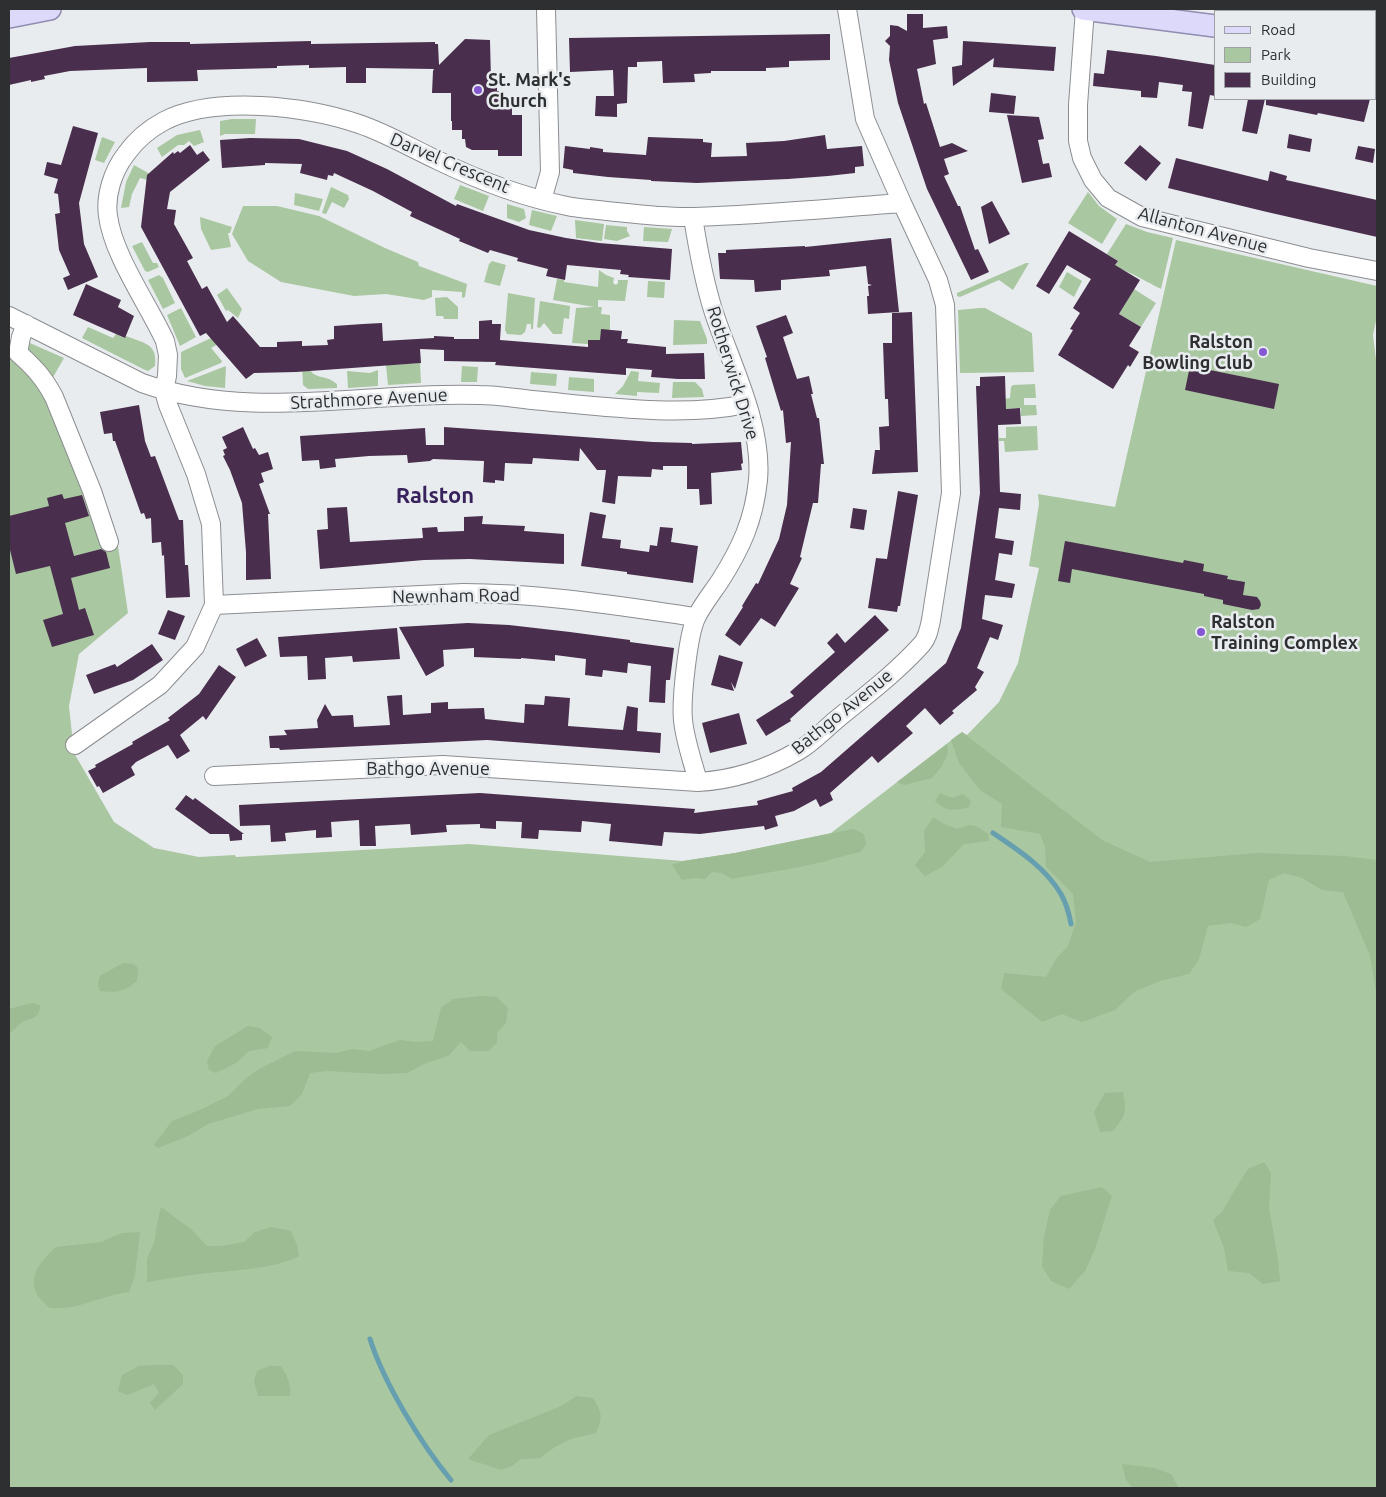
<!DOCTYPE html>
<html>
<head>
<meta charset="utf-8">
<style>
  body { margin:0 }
  #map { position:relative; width:1386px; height:1497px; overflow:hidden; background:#e9ecef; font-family:Ubuntu,sans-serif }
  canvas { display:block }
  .frame { position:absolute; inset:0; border:10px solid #2e2f30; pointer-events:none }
  .legend { position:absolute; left:1214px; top:10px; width:162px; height:90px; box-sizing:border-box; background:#e9ecef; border:1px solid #9ea0a3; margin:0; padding:6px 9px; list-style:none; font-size:15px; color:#2e2f30 }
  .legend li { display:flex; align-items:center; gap:10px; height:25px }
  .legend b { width:25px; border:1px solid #9ea0a3 }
</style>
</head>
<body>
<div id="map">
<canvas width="1386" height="1497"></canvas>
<div class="frame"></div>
<ul class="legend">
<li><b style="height:6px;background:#dcd9fa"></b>Road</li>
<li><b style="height:14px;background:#a9c7a0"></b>Park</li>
<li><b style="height:14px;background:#492e4d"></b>Building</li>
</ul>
</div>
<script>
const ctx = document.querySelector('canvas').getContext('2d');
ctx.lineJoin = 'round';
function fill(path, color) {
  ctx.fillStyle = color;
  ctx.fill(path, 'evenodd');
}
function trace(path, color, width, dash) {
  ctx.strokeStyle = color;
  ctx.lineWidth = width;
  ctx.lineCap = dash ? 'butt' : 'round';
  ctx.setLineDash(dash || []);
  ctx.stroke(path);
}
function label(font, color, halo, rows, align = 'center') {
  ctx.font = font + ' Ubuntu,sans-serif';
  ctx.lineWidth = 5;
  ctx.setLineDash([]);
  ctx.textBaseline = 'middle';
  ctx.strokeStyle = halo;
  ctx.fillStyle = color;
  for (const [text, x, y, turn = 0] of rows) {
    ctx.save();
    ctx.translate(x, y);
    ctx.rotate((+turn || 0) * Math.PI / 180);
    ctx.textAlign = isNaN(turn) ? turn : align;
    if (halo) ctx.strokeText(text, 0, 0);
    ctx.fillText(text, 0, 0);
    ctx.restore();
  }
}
fill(new Path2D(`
  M232,119H256L255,134H225L220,136V121Z
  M200,130L204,142L194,146L189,141L184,145H178L162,157L157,148L177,135Z
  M102,137L115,142L104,163L95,160Z
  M134,165L150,174L148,180L140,178L132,194L129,207L121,208L126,182Z
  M460,185L489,196L483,211L454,199Z
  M331,187L348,195L349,199L344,208L332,202L326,214L322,213Z
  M1088,192L1099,206L1117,219L1102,244L1068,223Z
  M295,193L323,199L319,211L294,205Z
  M507,204L524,209L526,218L519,222L507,218Z
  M243,206H277L319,216L385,248L418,262L419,266L467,284L465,297L462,298V292L432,290V297L424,300L386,294L354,296L281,282L248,261L232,234Z
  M532,210L557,216L551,231L529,225Z
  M200,217L232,227L230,233H228L231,247L211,250L201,229Z
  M575,220L604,224L602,241L576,238Z
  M1126,224L1147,232L1173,238L1161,289C1149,283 1125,269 1114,267L1118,261L1107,254Z
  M606,225L627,227V231L630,236L617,241L604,239Z
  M644,227L672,229L668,242L643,241Z
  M1176,240L1377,286V316L1373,335L1377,368V1488H9V348L14,336L64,358L52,379L113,528L118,546L128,613L79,654L69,706L74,753L114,822L154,848L199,857L235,855L236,857L469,844L683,861L735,853L831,833L962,732L967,735L999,702L1018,663L1039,568L1029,566L1039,504L1038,494L1115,507Z
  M142,242L153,263H157L159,267L148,272L145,271L132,246Z
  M492,261L506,265L500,286L484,282L489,264Z
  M1026,263H1029L1013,290L999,280L960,297L957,296V293Z
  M599,270L606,275L614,278L613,283L616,285L618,283V280H628L625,301L598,300V307H602L601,314L610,315V329L600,340H589L588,344L572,343L576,308L594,307L553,300L557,279L564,280V282L598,287Z
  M1067,272L1082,281L1074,297L1059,287Z
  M159,275L163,278L175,303L163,309L148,280Z
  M648,281L665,282L664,298L647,297Z
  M227,288L242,309L238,318L228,310L226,311L217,295Z
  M1134,289L1156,303L1141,327L1119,314Z
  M508,293L535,298L533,329H531V324H527L525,332L521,335L507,334L505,330Z
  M447,297L458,307V319H444L443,316H436L435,298Z
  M540,301L570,306L569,319L564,318L562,334H553L544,323L540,328L537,327Z
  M181,308L196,337L180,346L167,315Z
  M980,308H985L1032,333L1034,372L960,373L958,310Z
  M674,320L700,321L707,339V344L673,345Z
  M88,327L113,338L116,334L124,338L126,336C143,343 158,343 155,366L148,371L143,369L82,338Z
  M224,332L218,344L211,348L222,361L221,363L185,378L181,369V352Z
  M420,363L421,383L388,385L386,365Z
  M302,364H306C315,382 324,373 337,384V388L308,389L303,385Z
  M226,366L225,388L205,386L187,381Z
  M462,366L478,367L477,382H461Z
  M378,370V386L348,388L347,371L370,373Z
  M631,371L639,372L638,381L660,383L659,393L637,392V396L615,394L623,386Z
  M531,372L557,374L556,386L530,384Z
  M569,377L594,379V392L568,390Z
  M673,382H695L702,389L704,397L672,398Z
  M1035,384L1036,398H1024V405H1036L1037,415L1021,416V408L1004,409V399L1010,398L1011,387L1013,385Z
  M1037,426L1038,450L1005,452L1004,441H999V438H1006V427Z`), '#a9c7a0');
fill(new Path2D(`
  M962,732L1102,840L1150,862L1258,853L1345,856L1377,860V997L1370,956L1343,892L1322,890L1302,878L1284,873L1269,880L1260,919L1246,927L1231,923L1208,926L1199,959L1189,974L1160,981L1134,992L1115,1010L1082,1022L1062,1014L1042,1022L1001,989L1004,973L1046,977L1056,959L1068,946L1076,922L1073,894L1046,867L1045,847L1040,834L1001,827L1002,804L980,790L959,763L951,740Z
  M947,744L948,753L942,766L932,778L904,785L897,782Z
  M940,793L952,798L963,794L971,801L969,807C955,811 946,812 935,801Z
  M933,817L944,824L957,829C972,823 975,824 988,834L989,841L964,844L943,866L925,876L915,865L925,852L924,831Z
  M853,829L864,834L866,845L860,852C848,854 838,858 826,861C795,869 763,873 732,879L722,873L712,872L705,879L694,878L682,880L672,865L683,861L735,853Z
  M123,963L133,964L138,968L137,981C123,992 118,993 100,991L98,984L100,976Z
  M481,996L497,997L508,1008L506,1023L497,1033V1043L488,1051H470L461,1042L448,1056L426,1063L407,1073L380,1074L327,1071L310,1073L302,1094L290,1106L258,1109L208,1124L190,1135L158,1148L154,1145L172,1121L202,1109L228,1096L245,1079L259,1069L295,1051L336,1053L352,1049L369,1051L400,1040L415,1042L433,1041L441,1008L453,999Z
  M33,1003L40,1005C40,1020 30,1017 21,1023C17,1026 13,1031 9,1034V1009Z
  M248,1026L260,1028L272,1037L268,1048L249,1051L236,1063L216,1073L209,1070L207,1061L215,1046Z
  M1123,1092C1127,1113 1126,1115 1113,1131L1100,1132L1094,1112L1105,1093Z
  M1264,1162L1271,1173L1269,1208L1278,1259L1280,1281L1263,1284L1249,1273L1228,1271L1224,1248L1213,1220L1222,1212L1234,1191L1248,1169Z
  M1102,1187L1112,1196L1095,1249L1085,1271L1069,1289L1051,1281L1042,1266L1044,1237L1050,1210L1061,1196Z
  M161,1207L192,1230L207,1246H221L244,1242L255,1232L271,1227L291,1231L297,1245L299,1256C274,1269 237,1270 208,1273C188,1275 167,1279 147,1282V1259L155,1240L157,1224Z
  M140,1232L135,1275L129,1292C102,1295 77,1311 49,1308C46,1304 41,1300 38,1296C26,1276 43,1259 56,1247L101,1242L122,1233Z
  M155,1365H173L183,1375V1384L155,1410L150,1403L159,1393L154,1384L127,1395L118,1391L122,1375L139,1366Z
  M269,1366H281C287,1376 291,1383 290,1396H258L254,1381L257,1371Z
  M577,1396L593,1398C602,1413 603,1417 596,1433L571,1439L555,1447L540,1458L521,1459L512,1466L501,1470L468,1459L489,1435L559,1407Z
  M1122,1464L1154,1468L1171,1474L1179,1488H1133L1126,1480Z`), '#9dbc94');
trace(new Path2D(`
  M993,833C1018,850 1045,867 1061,894C1066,903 1069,913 1071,924
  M370,1339C384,1383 421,1444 451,1480`), '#669faf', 5);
fill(new Path2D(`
  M907,14H923V28L947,26L948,38L933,40L936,64L917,69L924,104L926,103L940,147L952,143L968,151L944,159L949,174L944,176L958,206H960L975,250L978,249L989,272L971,280L927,189L898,103L889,60L890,46L885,41L890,36V25L898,26L907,31Z
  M830,34V60L789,61V67L766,68V71H711V73L694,74L695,82L663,83L662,61L637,62V67H628L627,103L617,104V117L595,116L596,96H614L613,70L570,72L569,38Z
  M465,39L490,40L491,80H497V91L505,92V99H512V115H522V156H498V150H472L466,147L465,139H462V130H452V121H451V93H432L433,71L434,69L366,68V83H346V67L309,68V65L277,66V68L197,70L198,81L147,82V68L70,71L44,76L45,79L31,82V80L9,85V58L75,46L150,42H190V44L311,41V44L435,42V44H438L439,65Z
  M963,41L1056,47L1054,71L993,67L994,58L953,86L952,67L962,65Z
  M1107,50L1156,56L1215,65V96L1210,95L1203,129L1188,126L1192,92L1182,91L1183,85L1159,82L1157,98L1141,97V91L1093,86L1094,73L1104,74Z
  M991,93L1016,96L1014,114L989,112Z
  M1248,99H1265L1257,134L1242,131Z
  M1266,99H1370L1364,122L1318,113L1317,115L1266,105Z
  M1007,115L1039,117L1044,139L1038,140L1043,164L1049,163L1052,177L1022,183Z
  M73,126L98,133L79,203L84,244L98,277L68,290L63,278L70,275L59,250L55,214L60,213L58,194L54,193L58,179L44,175L47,162L61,165Z
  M1289,134L1312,139L1310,152L1287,148Z
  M825,135L827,149L862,146L864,166L855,167V173L828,176L788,179L697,183L651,181V180L608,177L573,173V170L563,168L565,146L590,149V147L603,149V152L646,155L648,137L703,139V142L712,143L711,157L747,156L746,143L784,141Z
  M250,138L299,139L347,151L387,169L456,206L457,204L529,230L566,238L599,243L672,249L670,280L628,277L629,275L620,274L621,270L567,265L565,280L546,276L548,269L517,261L518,258L490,250L488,253L459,241L460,239L410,216L412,212L373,191L334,173L333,176L328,175L327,180L300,173L302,164L265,163V165L222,168L220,140Z
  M190,145L197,155L203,151L210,160L170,192L167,209L176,210L174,224L193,258L187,261L202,289L207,286L227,322L233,316L260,347H277V342L302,341V346L328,345L327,340L334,339V326L363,324L382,323L383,341L434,338V336L454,337V339H479V321L492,320V324H501L500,340L588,347V340H600L601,329L622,331L621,339H628L627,343L666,347V354L704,353L705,379H678L651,377L652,370L626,368V375L495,365L496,362L444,361V350L420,349L421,363L296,372L254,373L246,379L206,333L200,336L141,227L147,175L173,152L174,154L178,151L180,153Z
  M1140,145L1161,163L1146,181L1124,163Z
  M1358,146L1375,149L1373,163L1355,159Z
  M1176,158L1268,181L1270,171L1287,176L1286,180L1377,200V237L1267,212L1168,188Z
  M992,201L1010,234L989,244L981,207Z
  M1069,231L1118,261L1115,265L1140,280L1119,314L1141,327L1129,346L1139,352L1130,367L1128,365L1113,389L1058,355L1073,330L1070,329L1080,313L1073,308L1091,279L1067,265L1049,294L1036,286Z
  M891,238L899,312L868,314L867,296H869L868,286L872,285L868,284L866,266L829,270L830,276L781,280V290L755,292L754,280L720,279L718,253H726V250L805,246V247Z
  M86,284L121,300L118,307L134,316L125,338L73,315Z
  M912,312L918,472L872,474L875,450H880L879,427L889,426L888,399H885L883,343H892V313Z
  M786,315L793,333L783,337L797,379L809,376L813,394H811L817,418H819L824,464H821L818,503H813L800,557L802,558L790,584L799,588L775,627L761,618L740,646L725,635L743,607L742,606L756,583L758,584L779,539L787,505L791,442L786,443L783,410L781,411L765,358L767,357L756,326Z
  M1190,366L1279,384L1274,409L1185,390Z
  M1005,376L1006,409L1020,408L1021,424L998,425L1000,492L1021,494L1020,510L999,508L995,538L1014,541L1012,555L999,553L995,580L1015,584L1012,598L985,595L982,619L1003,625L998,640L990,637L977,668L984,672L975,687L977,690L952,711L954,713L940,725L925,708L906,726L913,733L878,763L872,756L830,793L833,800L820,807L816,799L794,811L775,816L778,826L765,830L764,826L700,834L664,832L662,846L609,841L611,824L582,821L581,832L539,830L538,839L521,838L522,822L496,821V829L480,828V824L446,825L447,832L411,835L410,824L375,826L376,846H360L359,820L331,822L332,837L316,838V830L285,833L286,841L271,842L270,825L240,826L239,805L480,793L695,809L694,813L758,805L757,801L793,791L792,788L821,772L946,663L961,628L980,493L976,386H980V377Z
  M139,405L145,441L151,457L155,456L179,520H183L185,565H188L190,597L166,598L164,555L162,556L161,542L152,543L151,518L146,519L144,513L141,514L115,441H113L112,433L104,434L100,412Z
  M243,427L253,449L255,448L259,455L268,452L273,469L261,473L264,482L259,484L270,514H268L271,579L246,580V552L242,503L230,470L223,456L225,455L223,450L227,448L222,437Z
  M444,427L653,442L692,443V444L741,442L743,463L741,464L742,470L711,473L712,504L700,505L699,489H687V466H663V470L652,469L651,477L618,476L615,504L602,502L606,470H597L580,448L579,461L533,458L532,464L505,463L504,481L495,480V483L483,482L484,461L433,459L430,461L408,463L407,455L369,456L335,459L336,467L320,469L319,460L302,461L300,436L425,428L426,445H444Z
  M898,491L918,495L900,606H898L897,612L868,608L876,558L887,559Z
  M62,494L64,499L82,495L89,516L65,523L74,556L101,549L106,552L110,568L71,578L79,610L85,608L94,635L52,647L43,620L63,614L50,566L16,574L9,546V516L49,506L47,498Z
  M347,507L350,542L423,538L422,528L437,527L438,532L464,531V517L483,516L482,524L525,526L524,531L564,534V564L470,559L424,560L320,569L317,530L328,529L327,508Z
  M853,508L867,510L864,530L850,528Z
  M590,512L606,515L602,538L621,540L620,548L649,552L650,545L657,546L660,527L673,528L671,542L698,546L693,583L627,574V572L581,566Z
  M1065,541L1183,563L1184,560L1204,564L1203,571L1228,576L1227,579L1245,582L1243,595L1257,597L1260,601L1261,605L1259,609L1252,610L1223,604V600L1204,596V594L1072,569L1070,583L1058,581Z
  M168,610L185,616L175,640L158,634Z
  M875,615L889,630L790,719L791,721L766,736L756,720L794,696L790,692L835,652L827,643L837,633L845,643Z
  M468,623L509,625L570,632L630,640V642L674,648L670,680H666L665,703L649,702L651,666L628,663L627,673L603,670L602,677L585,675L586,659L555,655V661L521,658V659L474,657V648L443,650L444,666L426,676L399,627Z
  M397,628L400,659L353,662L352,656L325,658L326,679L308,680L307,656L280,657L278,637Z
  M257,638L267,656L245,667L236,649Z
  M152,644L163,660L133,680L94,694L86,675L115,664L117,667Z
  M719,655L743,662L735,689L731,682L734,691L711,685Z
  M219,665L236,677L206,720L203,716L180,735L190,751L177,759L168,745L136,762L131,767L135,775L103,793L99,786L97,787L88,771L96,767L95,765L133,744L132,742L170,720L168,718L199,694Z
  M402,695L403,715L431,713V703L448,702V709L484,708L485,719L524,723L525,704L544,705L545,696L570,698L568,726L623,730L627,706L638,708L637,731L661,733L660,753L487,740L280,750L279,748H270L269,736L287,735L284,730L318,728L317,720L325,704L332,716L353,715L354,727L390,725L387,696Z
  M739,713L747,744L710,753L702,723Z
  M186,795L193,800L195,798L244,834H242V840L230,841L229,834H210L175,809Z`), '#492e4d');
const minor = new Path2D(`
  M1085,9L1078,105V141L1082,158L1093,180L1108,198L1142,217L1309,258L1377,271
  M542,200L550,172L546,9
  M693,217C698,249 704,282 714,313C731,364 763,425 758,480C754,520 741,548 720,581C712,593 703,604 697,616C688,632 681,700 683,720C685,741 693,762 698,782
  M9,316L142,383C251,422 366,391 479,395C497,395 514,398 532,400C599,406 680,418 746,404
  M26,324L21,337L18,353C34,367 44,378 54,397L92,491L109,542
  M214,605L463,593C541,593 619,606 696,617
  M75,745L160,685L195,647L214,605L211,524L196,474L168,405L164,391L167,376L168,355L165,341C148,304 113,255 108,216C105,195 113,171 126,154C136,140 149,129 164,121C215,95 306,106 359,124C386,133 411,148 437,160C478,180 522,197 567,206C580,209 594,209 607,211C636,214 665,218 694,217C763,215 833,208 902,203L865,119L847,9
  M214,776L443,765L698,782C734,780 767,769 798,751C812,743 824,730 836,720C865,696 897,672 922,644C928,637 929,629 931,620L951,493L945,305L938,280L902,203`);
const major = new Path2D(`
  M1083,9L1215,26
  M1252,9L1266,11
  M9,17L50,9
  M1375,31H1377
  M1375,55H1377`);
trace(minor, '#8b8d91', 20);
trace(major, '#908db1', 24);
trace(minor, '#fff', 18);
trace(major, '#dcd9fa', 21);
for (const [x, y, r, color] of [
  [478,90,5,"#8458d1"],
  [1263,352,5,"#8458d1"],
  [1201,632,5,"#8458d1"]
]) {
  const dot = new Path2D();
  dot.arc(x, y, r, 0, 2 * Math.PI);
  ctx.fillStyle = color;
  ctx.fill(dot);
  trace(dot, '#e9ecef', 2);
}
label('bold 18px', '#2e2f30', '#e9ecef', [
  ["St. Mark's",488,80],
  ["Church",488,101],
  ["Ralston",1253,342,"right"],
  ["Bowling Club",1253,363,"right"],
  ["Ralston",1211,622],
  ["Training Complex",1211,643]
], 'left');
label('18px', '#2e2f30', '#e9ecef', [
  ["Darvel Crescent",450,163,23],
  ["Allanton Avenue",1203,230,15],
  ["Rotherwick Drive",733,373,73],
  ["Strathmore Avenue",369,399,-3],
  ["Newnham Road",456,596,-1],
  ["Bathgo Avenue",842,712,-39],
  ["Bathgo Avenue",428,769]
]);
label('bold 22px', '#38225c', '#e9ecef', [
  ["Ralston",435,496]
]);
</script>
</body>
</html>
